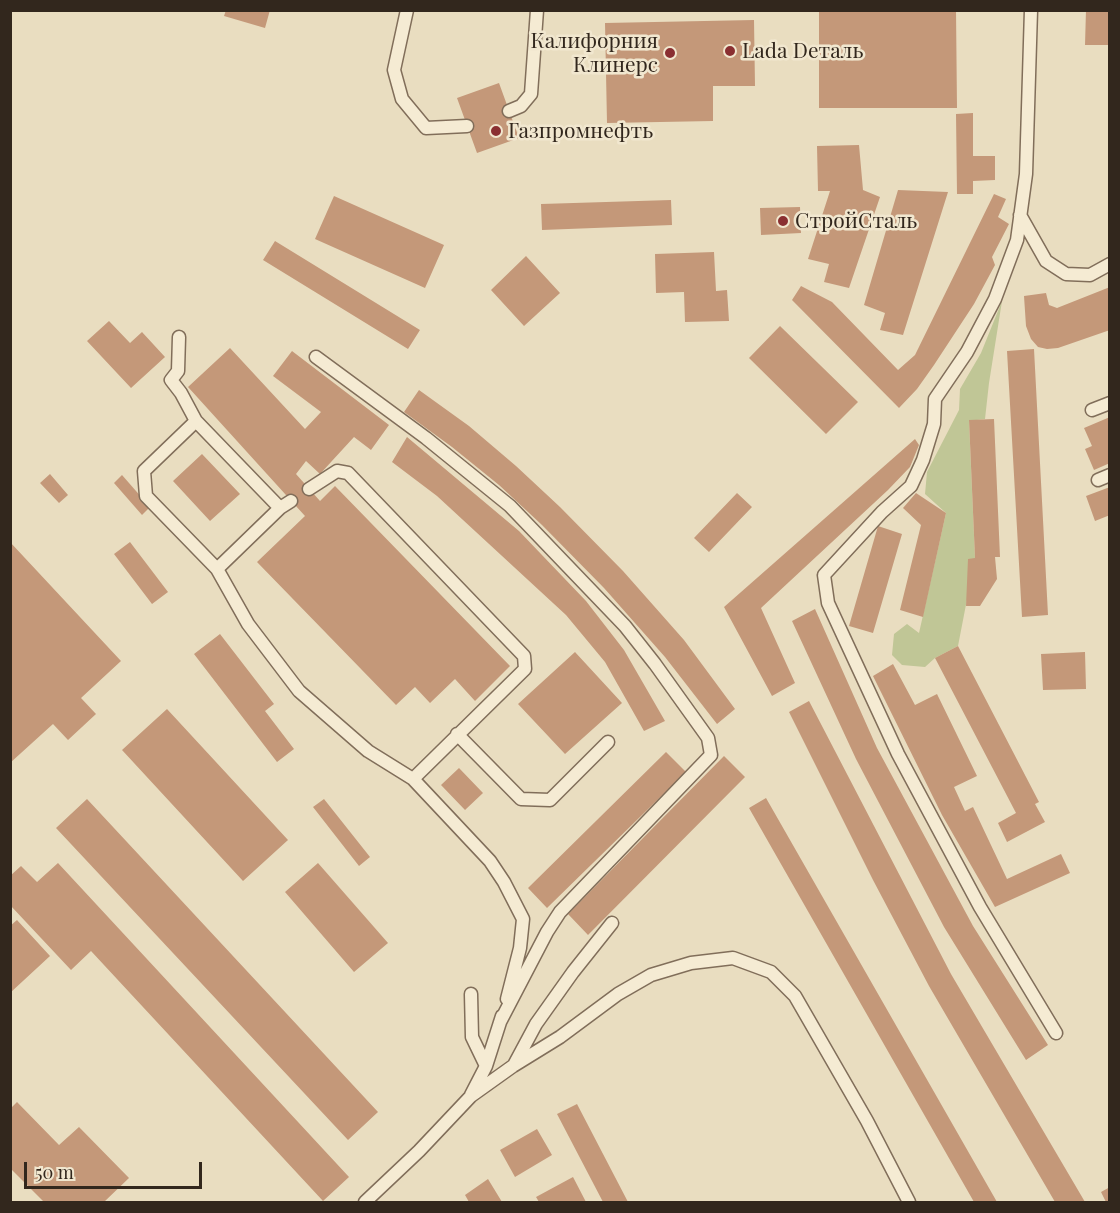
<!DOCTYPE html>
<html>
<head>
<meta charset="utf-8">
<style>
  body { margin:0 }
  #map { position:relative; width:1120px; height:1213px; overflow:hidden; background:#e9ddc0; font-family:"Playfair Display",serif }
  canvas { display:block }
  .frame { position:absolute; inset:0; border:12px solid #32271d; pointer-events:none }
  .scale { position:absolute; left:24px; top:1162px; width:178px; height:27px; box-sizing:border-box; border:3px solid #32271d; border-top:0; padding-left:8px; font-size:18px; line-height:21px; white-space:nowrap; color:#32271d; -webkit-text-stroke:4px #f1e7cf; paint-order:stroke }
</style>
</head>
<body>
<div id="map">
<canvas width="1120" height="1213"></canvas>
<div class="frame"></div>
<div class="scale">50 m</div>
</div>
<script>
const ctx = document.querySelector('canvas').getContext('2d');
ctx.lineJoin = 'round';
function fill(path, color) {
  ctx.fillStyle = color;
  ctx.fill(path, 'evenodd');
}
function trace(path, color, width, dash) {
  ctx.strokeStyle = color;
  ctx.lineWidth = width;
  ctx.lineCap = dash ? 'butt' : 'round';
  ctx.setLineDash(dash || []);
  ctx.stroke(path);
}
function label(font, color, halo, rows, align = 'center') {
  ctx.font = font + ' "Playfair Display",serif';
  ctx.lineWidth = 5;
  ctx.setLineDash([]);
  ctx.textBaseline = 'middle';
  ctx.strokeStyle = halo;
  ctx.fillStyle = color;
  for (const [text, x, y, turn = 0] of rows) {
    ctx.save();
    ctx.translate(x, y);
    ctx.rotate((+turn || 0) * Math.PI / 180);
    ctx.textAlign = isNaN(turn) ? turn : align;
    if (halo) ctx.strokeText(text, 0, 0);
    ctx.fillText(text, 0, 0);
    ctx.restore();
  }
}
fill(new Path2D(`
  M1002,301L989,383L985,419L969,421L975,558L958,646L935,658L925,667L902,665L892,655L894,634L907,624L919,633L946,513L925,494L927,472L959,410L960,389L981,353Z`), '#c0c696');
fill(new Path2D(`
  M226,10H270L265,28L224,16Z
  M819,10H956L957,108H819Z
  M1086,10H1110V45H1085Z
  M754,20L755,86H713V121L607,123L605,23Z
  M499,83L519,138L477,153L457,98Z
  M973,113V156H995V180L973,181V194H957L956,114Z
  M859,145L863,190L880,197L849,288L824,282L829,264L808,259L830,191H818L817,146Z
  M898,190L948,192L903,335L880,330L885,313L864,305Z
  M994,194L1006,199L998,217L1009,224L992,257L995,265L974,304L934,365L917,389L899,408L792,300L801,286L832,302L898,370L915,355Z
  M334,196L444,245L425,288L315,239Z
  M671,200L672,225L542,230L541,204Z
  M800,207L801,233L761,235L760,208Z
  M275,241L420,330L408,349L263,260Z
  M714,252L716,291L727,290L729,321L685,322L684,292L656,293L655,254Z
  M526,256L560,293L524,326L491,290Z
  M1110,287V330L1058,348L1047,349L1038,347L1031,339L1026,326L1024,296L1046,293L1049,305L1057,308Z
  M109,321L130,343L142,332L165,357L131,388L87,341Z
  M780,326L858,402L826,434L749,358Z
  M230,348L305,429L321,412L273,376L292,351L389,425L371,450L354,437L320,474L306,461L296,474L320,501L335,486L510,666L475,701L455,679L430,703L415,687L396,705L257,562L305,516L188,387Z
  M1034,349L1048,615L1022,617L1007,351Z
  M419,390L469,426L516,466L560,507L623,571L684,640L735,709L717,724L665,657L604,588L542,525L499,485L452,447L404,412Z
  M1110,417V463L1094,470L1085,449L1092,446L1084,428Z
  M994,419L1000,557H995L997,579L980,606H966L968,559L975,558L969,420Z
  M407,437L519,531L586,601L624,650L665,721L644,731L605,662L566,615L437,496L392,462Z
  M915,439L919,445L910,467L888,490L761,608L795,683L772,696L724,607Z
  M202,454L240,494L210,521L173,481Z
  M50,474L68,495L59,503L40,483Z
  M122,475L150,507L142,515L114,483Z
  M1110,487V515L1095,521L1086,496Z
  M737,493L752,507L709,552L694,538Z
  M916,493L946,513L923,617L900,610L921,525L903,508Z
  M878,526L902,534L873,633L849,626Z
  M10,542L121,661L81,698L96,714L68,740L53,724L10,763Z
  M130,542L168,592L152,604L114,554Z
  M815,609L877,748L973,926L1048,1045L1026,1060L944,927L856,759L792,621Z
  M220,634L274,704L265,711L294,749L277,762L194,654Z
  M958,646L1039,802L1035,804L1045,822L1007,842L998,823L1016,813L935,658Z
  M575,652L622,703L565,754L518,704Z
  M1085,652L1086,689L1043,690L1041,654Z
  M893,664L915,705L937,694L977,776L954,787L965,811L973,807L1007,879L1061,854L1070,873L995,907L942,815L873,676Z
  M809,701L951,974L1085,1202H1055L929,986L873,880L789,712Z
  M167,709L288,840L243,881L122,750Z
  M666,752L686,772L547,908L528,888Z
  M724,756L745,777L588,935L568,914Z
  M459,768L483,793L465,810L441,785Z
  M766,798L997,1202H974L749,808Z
  M87,799L378,1112L348,1140L56,828Z
  M324,799L370,857L359,866L313,807Z
  M58,863L349,1177L323,1201L91,951L71,970L10,905V876L21,866L37,882Z
  M318,863L388,943L354,972L285,892Z
  M17,920L50,956L10,993V926Z
  M17,1102L59,1145L79,1127L129,1178L104,1202H44L10,1168V1109Z
  M577,1104L628,1202H603L557,1114Z
  M537,1129L552,1155L515,1177L500,1150Z
  M573,1177L586,1202H539L536,1197Z
  M488,1179L502,1202H469L465,1195Z
  M1110,1187V1202H1106L1101,1192Z`), '#c49879');
const service = new Path2D(`
  M407,10L394,70L402,99L426,128L467,126
  M1031,10L1026,174L1017,240L995,299L967,352L935,399L934,424L923,460L911,486L882,512L824,575L828,603L898,754L980,907L1056,1033
  M509,111L521,106L531,94L537,10
  M1020,215L1046,261L1066,274L1090,275L1110,264
  M179,337L178,371L171,380L181,393L196,421
  M316,357L426,438L510,506L625,626L655,664L708,738L711,755L560,912L547,932L500,1022
  M1092,410L1110,403
  M1098,480L1110,475
  M291,501L280,508L217,569L248,624L299,691L368,751L413,779L525,669L524,656L348,473L337,471L309,489
  M217,569L146,496L144,471L196,421L280,508
  M457,734L521,799L550,800L608,742
  M413,779L490,861L504,882L523,919L520,948L507,999
  M471,994L472,1037L486,1066
  M514,1065L536,1024L573,972L612,923
  M471,1095L486,1066L502,1016
  M365,1202L419,1151L471,1096L513,1066L560,1037L618,994L651,975L691,963L733,958L771,972L795,996L867,1121L909,1202`);
trace(service, '#816e5a', 15);
trace(service, '#f5ebd3', 12);
for (const [x, y, r, color] of [
  [730,51,6,"#8a2f31"],
  [670,53,6,"#8a2f31"],
  [496,131,6,"#8a2f31"],
  [783,221,6,"#8a2f31"]
]) {
  const dot = new Path2D();
  dot.arc(x, y, r, 0, 2 * Math.PI);
  ctx.fillStyle = color;
  ctx.fill(dot);
  trace(dot, '#f1e7cf', 2);
}
label('21px', '#32271d', '#f1e7cf', [
  ["Калифорния",658,41,"right"],
  ["Клинерс",658,65,"right"],
  ["Lada Dеталь",742,51],
  ["Газпромнефть",508,131],
  ["СтройСталь",795,221]
], 'left');
</script>
</body>
</html>
